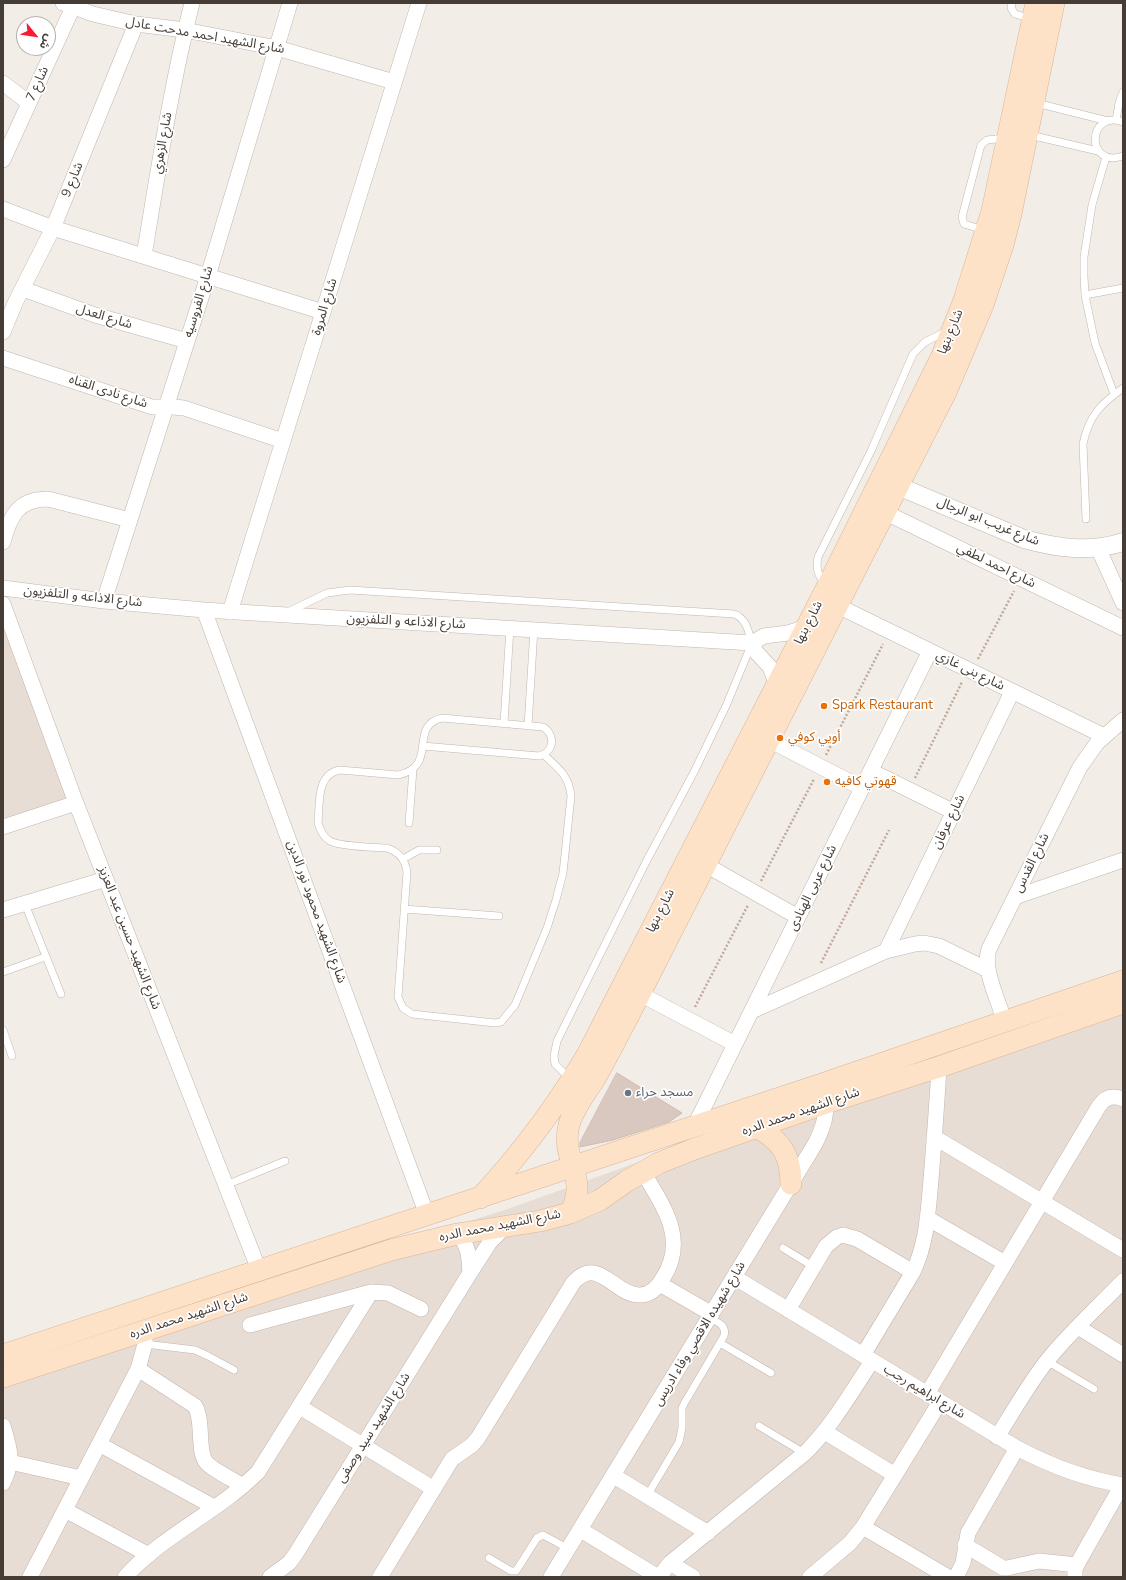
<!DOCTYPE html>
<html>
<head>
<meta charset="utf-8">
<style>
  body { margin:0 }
  #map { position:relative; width:1126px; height:1580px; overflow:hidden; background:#f3ede7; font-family:"Nunito Sans","Noto Sans Arabic",sans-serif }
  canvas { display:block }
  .frame { position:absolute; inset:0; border:4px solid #463c36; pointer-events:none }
  .north { position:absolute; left:16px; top:16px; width:40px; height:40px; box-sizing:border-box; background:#fff; border:1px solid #b5b1af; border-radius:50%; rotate:120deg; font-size:11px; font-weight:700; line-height:16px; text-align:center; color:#463c36 }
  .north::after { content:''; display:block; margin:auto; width:14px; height:18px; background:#f71b33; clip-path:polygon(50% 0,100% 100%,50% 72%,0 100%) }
</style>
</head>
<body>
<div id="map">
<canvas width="1126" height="1580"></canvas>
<div class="frame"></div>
<div class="north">ش</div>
</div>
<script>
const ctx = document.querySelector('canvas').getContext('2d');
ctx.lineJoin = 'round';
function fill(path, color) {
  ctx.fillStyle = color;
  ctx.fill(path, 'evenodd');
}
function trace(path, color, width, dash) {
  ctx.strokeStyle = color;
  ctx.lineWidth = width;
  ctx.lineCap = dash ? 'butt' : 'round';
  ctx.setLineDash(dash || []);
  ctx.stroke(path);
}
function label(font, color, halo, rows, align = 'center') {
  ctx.font = font + ' "Nunito Sans","Noto Sans Arabic",sans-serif';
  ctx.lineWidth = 3.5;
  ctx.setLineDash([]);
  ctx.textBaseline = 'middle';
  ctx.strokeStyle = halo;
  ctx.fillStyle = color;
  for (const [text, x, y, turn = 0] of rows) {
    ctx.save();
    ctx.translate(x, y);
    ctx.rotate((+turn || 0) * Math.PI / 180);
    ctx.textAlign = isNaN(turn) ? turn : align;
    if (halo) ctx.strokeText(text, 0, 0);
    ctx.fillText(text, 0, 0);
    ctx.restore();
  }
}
fill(new Path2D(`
  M3,616L68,800L3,822Z
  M1123,991V1577H3V1367L505,1210L992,1035Z`), '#e7ddd5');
const building = new Path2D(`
  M617,1073L682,1113L669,1122L613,1140L580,1147V1143Z`);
fill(building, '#d8c8c0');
trace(building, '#d0bbb0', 1);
const service = new Path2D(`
  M1012,3L1011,8L1015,14L1032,19
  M1036,103L1108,121
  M1116,120L1119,103L1123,92
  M1123,122C1087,109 1085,169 1123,156
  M1030,135L1098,151
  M1106,157L1092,205L1084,257V276L1085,295L1095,343L1114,394
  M984,230L964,224L962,217L981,145L987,140L1005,138
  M1085,295L1123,288
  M1086,519L1083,444C1089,415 1101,404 1123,388
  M826,583C817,576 816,568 818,557L871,451L913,354L925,342L947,331
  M288,612L327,593L350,590L734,614C747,619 748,631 752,643L726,706L694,772L646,862L557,1041L554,1056L555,1064L570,1079
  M504,723L510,628
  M528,726L534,629
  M423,746L539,756C554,752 556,735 543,727L442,718C407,726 440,766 398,775L340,770C316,774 320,803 318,823C320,830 323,837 330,841C341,847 373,847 387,848C399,852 405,859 407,872L398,997L403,1008L412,1014L495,1023L501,1022L515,1005L547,928L556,900L563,873L571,796C569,775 558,768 544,755
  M409,823L413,769
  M403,859L419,850H437
  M25,904L61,994
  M404,909L499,916
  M3,972L45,957
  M3,1030L12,1056
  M226,1185L285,1161
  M783,1248L814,1267
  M720,1343L771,1373
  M145,1344L195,1350L208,1356L234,1370
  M1047,1361L1094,1389
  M759,1426L804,1453
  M647,1496L679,1442L682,1428V1408L685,1402L724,1336C727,1325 717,1322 710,1318
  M489,1558L511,1571H516L537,1538L543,1535L569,1549`);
const minor = new Path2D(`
  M63,3L93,14L136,24L185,30L277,48L394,82
  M3,83L29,103
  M3,160L73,7
  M3,209L53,228L323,312
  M144,256C158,172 171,86 192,3
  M23,289L95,315L187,341
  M3,332L16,301L53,228L136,24
  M3,358L152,407H173L184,408L283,441
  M876,508L1123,628
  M3,542C10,516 18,499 48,499L130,520
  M1098,548L1123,603
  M3,588L104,601L204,610L752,643L764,636L788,633L807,627
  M104,601L208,276L290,3
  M3,604L76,803L259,1270
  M838,606L1104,736
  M204,610L427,1215
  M230,612L419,3
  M752,643L756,652L770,667L777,685
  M769,740L862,788
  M871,771L954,812
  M3,827L76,803
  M706,865L798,917
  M1015,897L1123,860
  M3,910L106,879
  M886,951L1012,692
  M640,994L735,1044
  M752,1011L886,951L915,944L924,943L939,946L988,970
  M1005,1022C999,1002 982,969 989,949L1080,767L1097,743L1123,720
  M695,1125L930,651
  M934,1137L1123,1250
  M927,1218L1005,1263
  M457,1234C469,1244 469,1257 470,1273
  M734,1277L1017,1448C1051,1466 1085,1479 1123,1485
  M660,1284L712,1314
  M788,1310L826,1246L837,1237L843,1235L857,1239L913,1272
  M250,1325L371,1292L388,1293L421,1309
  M1078,1327L1123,1355
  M863,1355L913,1272C927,1243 928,1212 931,1180C934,1142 937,1104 939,1067
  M138,1369L195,1406C204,1421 197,1451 206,1462C212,1470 234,1480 243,1486
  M927,1394L1099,1106C1105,1097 1113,1095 1123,1099
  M300,1407L434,1489
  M3,1426C10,1448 14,1461 3,1483
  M825,1432L895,1475
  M997,1437C1013,1412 1028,1385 1046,1362C1069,1333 1097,1308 1123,1281
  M99,1444L214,1507
  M10,1462L81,1478
  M614,1476L708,1533
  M65,1510L149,1555
  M863,1527L948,1577
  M581,1530L658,1577
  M965,1545L1003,1568H1007L1039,1561L1077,1565
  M670,1563L693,1577
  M30,1577L138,1369L145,1344V1330
  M125,1577C163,1535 218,1512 258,1472L371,1292
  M270,1577L289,1563L295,1555L470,1273L490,1242L506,1226
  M380,1577L452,1459L472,1445L478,1438L573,1283C598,1254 615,1296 640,1295C651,1295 658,1287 663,1278C688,1239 663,1206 643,1172
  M551,1577L815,1144C823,1128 829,1112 824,1094
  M659,1577L670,1563L805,1453C832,1426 851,1393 872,1361
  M810,1577L850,1543L863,1527L940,1402
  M956,1577L963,1563L968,1533L1017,1448
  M1075,1577V1569L1079,1561L1122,1485`);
const tertiary = new Path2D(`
  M886,481L1024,539C1057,548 1090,553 1123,542`);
const secondary = new Path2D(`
  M756,1127C781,1140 791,1155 791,1184
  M480,1198C521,1154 556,1107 587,1055L828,585L941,358L964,300L992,211L1036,3
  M570,1213C590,1178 560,1160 569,1125C573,1109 585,1094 594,1080C606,1060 616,1039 627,1019L946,392L983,305L1003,245L1011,214L1054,3
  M3,1355L822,1084L1123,981
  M3,1377L391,1250L457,1234L540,1221L570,1213L600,1200L627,1181L659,1163L694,1149L826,1103L939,1067L1123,1003`);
trace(service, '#c2b5ad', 8);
trace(minor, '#c2b5ad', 16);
trace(tertiary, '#c2b5ad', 19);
trace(secondary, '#d6b69a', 22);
trace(new Path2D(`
  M978,659L1014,591
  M826,755L883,644
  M915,778L962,682
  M761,881L814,779
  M821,963L889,830
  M695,1007L748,905`), '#c0aa9b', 2.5, [2, 2]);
trace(service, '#fff', 7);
trace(minor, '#fff', 15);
trace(tertiary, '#fff', 18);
trace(secondary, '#fee2c7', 21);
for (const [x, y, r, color] of [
  [824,706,4,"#e8710a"],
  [780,738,4,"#e8710a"],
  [827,782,4,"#e8710a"],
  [628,1093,4,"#6b7280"]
]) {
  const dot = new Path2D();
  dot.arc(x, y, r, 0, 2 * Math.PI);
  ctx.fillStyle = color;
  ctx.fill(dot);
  trace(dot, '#fff', 1.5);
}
label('13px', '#463c36', '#fff', [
  ["شارع الشهيد احمد مدحت عادل",205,36,10],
  ["شارع 7",38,84,-66],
  ["شارع الزهري",163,143,-80],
  ["شارع 9",73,180,-68],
  ["شارع الفروسيه",199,302,-73],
  ["شارع المروة",325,307,-73],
  ["شارع العدل",104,317,17],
  ["شارع بنها",951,332,-68],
  ["شارع نادى القناه",108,392,18],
  ["شارع غريب ابو الرجال",988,522,22],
  ["شارع احمد لطفي",996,566,26],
  ["شارع الاذاعه و التلفزيون",83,597,6],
  ["شارع الاذاعه و التلفزيون",406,622,3],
  ["شارع بنها",809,623,-63],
  ["شارع بنى غازي",970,671,26],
  ["شارع عرفان",949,822,-64],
  ["شارع القدس",1032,863,-64],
  ["شارع عربى الهنادى",813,888,-64],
  ["شارع بنها",661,911,-63],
  ["شارع الشهيد محمود نور الدين",316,912,70],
  ["شارع الشهيد حسين عبد العزيز",129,938,69],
  ["شارع الشهيد محمد الدره",801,1112,-19],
  ["شارع الشهيد محمد الدره",500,1226,-11],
  ["شارع الشهيد محمد الدره",189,1316,-18],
  ["شارع شهيده الاقصي وفاء ادريس",700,1334,-59],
  ["شارع ابراهيم رجب",924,1392,31],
  ["شارع الشهيد سيد وصفى",374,1428,-58]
]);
label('13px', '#c56008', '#fff', [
  ["Spark Restaurant",832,706],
  ["أويي كوفي",788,738],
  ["قهوتي كافيه",835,782]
], 'left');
label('13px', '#5b616d', '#fff', [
  ["مسجد حراء",636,1093]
], 'left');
</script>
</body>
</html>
